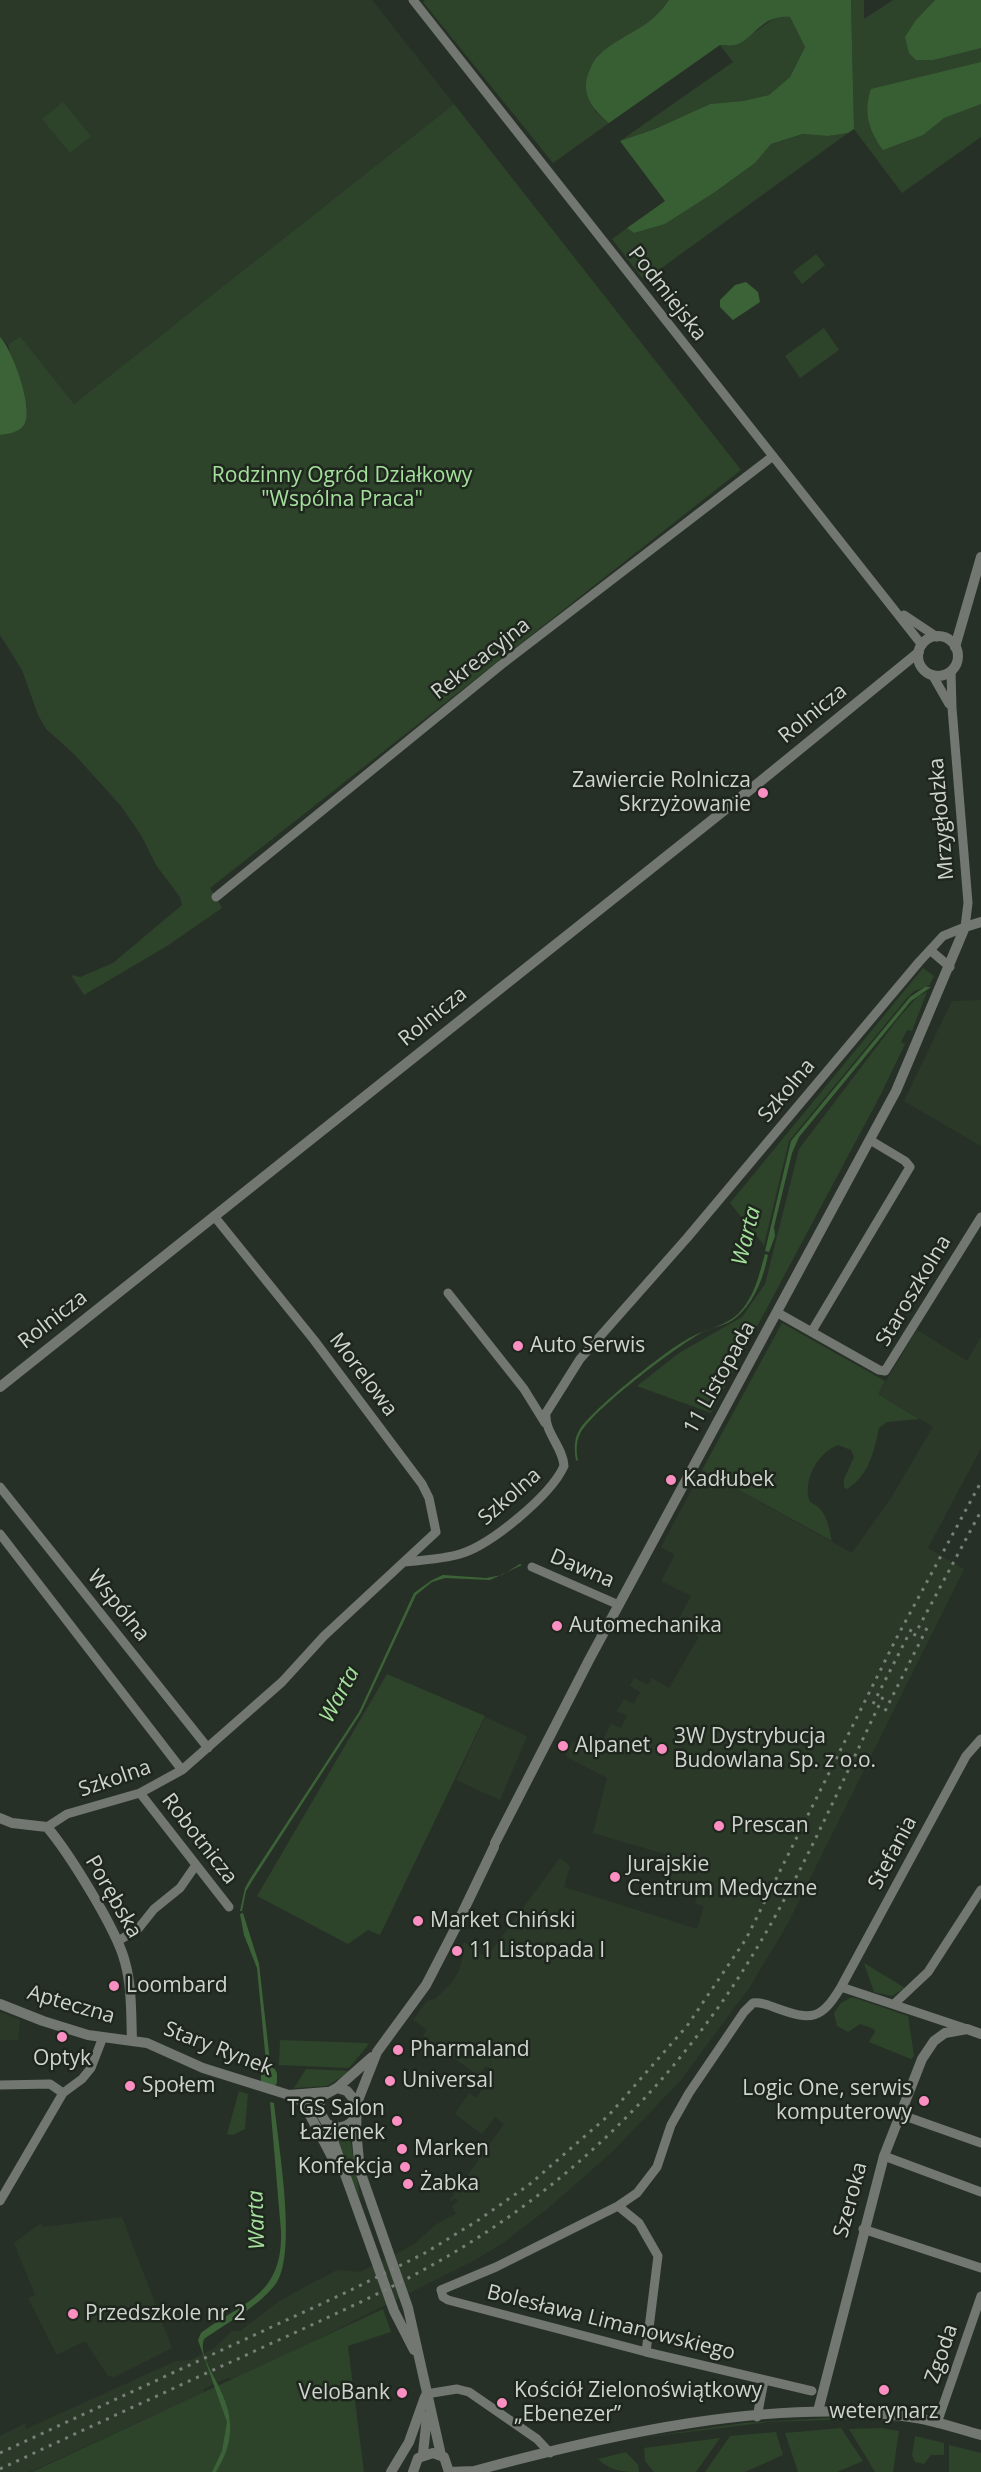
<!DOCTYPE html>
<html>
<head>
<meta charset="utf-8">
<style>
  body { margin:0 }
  canvas { display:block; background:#273026 }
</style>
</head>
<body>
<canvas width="981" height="2472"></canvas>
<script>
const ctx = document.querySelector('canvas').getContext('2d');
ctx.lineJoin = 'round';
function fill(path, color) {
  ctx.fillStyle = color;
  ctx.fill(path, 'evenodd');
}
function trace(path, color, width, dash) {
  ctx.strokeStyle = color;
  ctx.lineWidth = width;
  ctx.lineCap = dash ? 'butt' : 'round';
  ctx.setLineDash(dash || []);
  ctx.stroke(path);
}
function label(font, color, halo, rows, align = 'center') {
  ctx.font = font + ' "Open Sans",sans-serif';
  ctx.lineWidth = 5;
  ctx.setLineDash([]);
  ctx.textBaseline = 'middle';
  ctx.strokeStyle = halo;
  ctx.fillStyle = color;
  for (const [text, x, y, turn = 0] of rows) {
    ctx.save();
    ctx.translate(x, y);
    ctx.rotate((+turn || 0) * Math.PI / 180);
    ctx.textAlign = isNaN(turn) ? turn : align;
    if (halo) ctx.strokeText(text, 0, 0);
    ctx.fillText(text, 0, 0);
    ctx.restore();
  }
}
fill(new Path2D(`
  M0,0H372L454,104L74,404L20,336L8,345L0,337Z
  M981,1000V1146L904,1101L952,1001Z
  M917,1330L967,1361L981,1337V1448L928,1548L964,1569L787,1925L749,1988L680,2081L613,2151L546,2210L503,2243L473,2261L298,2349L234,2379L227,2378L204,2389L203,2393L43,2466L29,2472H0V2436L26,2423V2429L176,2361L190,2360L213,2349L232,2331H240L281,2300L337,2270L360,2272L413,2245L437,2224L456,2214L452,2206L458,2201L455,2198L450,2202V2200L504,2124L495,2117L482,2134L455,2114L469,2093L476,2098L494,2072L486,2066L479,2076L423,2036L427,2030L413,2020L427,2001L435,1999L453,1981L459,1971L463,1956L462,1946L465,1942L486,1958L560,1858L570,1866L564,1887L697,1929L704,1906L695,1903L697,1895L660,1883L668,1855L593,1833L607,1778L565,1756L573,1741L587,1748L590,1743L599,1747L611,1724L621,1728L627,1716L617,1711L624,1699L634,1704L640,1692L630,1686L634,1678L648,1685L652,1678L669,1688L699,1637L676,1624L691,1596L661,1581L675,1555L661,1547L702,1470L852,1553L891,1498L933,1427L878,1394Z
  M485,1717L527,1736L500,1800L456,1780Z
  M0,2012L20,2020L18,2040H0Z
  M122,2217L172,2348L115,2377L108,2376L85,2341L57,2355L28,2298L35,2295L14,2243L41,2223L43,2227Z`), '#2b3929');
fill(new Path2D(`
  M425,0H669C651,26 623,39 597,56L595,111L609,123L553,163L423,2Z
  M851,0H864V19L893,0H935L916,20L966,51L981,48V137L902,193L854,129Z
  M779,16L790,17L805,47L790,77L769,95L743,101L710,104L655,129L620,141L733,62L720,45C744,45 757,28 779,16Z
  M63,102L91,136L70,153L42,119Z
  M454,104L741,470L210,888L222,908L167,946L84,995L71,975L80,977L113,963L182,905L180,897L156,865L141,835L121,806L74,754L46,729L38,715L22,670L0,635V435L9,434L27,408L8,345L20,336L74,404Z
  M848,133L656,272L642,278L612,239L627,228L634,233L665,224L715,192L755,163L771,144L804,134L828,136Z
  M816,254L825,265L802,284L793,272Z
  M824,328L839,350L800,378L785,356Z
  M923,968L934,976L929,986L914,991L907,998L789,1141L764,1245L730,1203Z
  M927,992L912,1031L907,1030L901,1042L905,1044L881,1094L711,1413L637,1386L679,1353L742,1317L765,1284L799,1149L897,1020L918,996Z
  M782,1323L885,1381L878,1394L919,1419L887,1422L879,1428C874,1452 869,1475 847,1489L844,1487V1479L854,1457L851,1450L838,1445C817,1453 802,1482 810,1502C827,1510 828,1524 832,1541L702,1470Z
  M387,1674L485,1716L380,1935L368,1930L348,1944L257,1896Z
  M864,1963L905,1988L892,1996L874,1992Z
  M850,1998H855L908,2016L914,2056L911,2059L869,2042L875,2032L874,2029L860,2024L848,2032L837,2026L834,2013L841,2003Z
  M280,2040L366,2043L369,2044L349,2068L279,2065Z
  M306,2069L351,2071L327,2086L294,2088Z
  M239,2091L248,2094L245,2129L233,2135L227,2134Z
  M346,2130L350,2136L360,2198C354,2180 331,2150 339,2132Z
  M383,2309L391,2332L348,2346L364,2472H32Z
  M828,2418H886L902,2422L859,2419L769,2422L639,2438L744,2423Z
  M841,2428L863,2461L837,2472H798L785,2433Z
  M881,2428L899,2431L893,2472H875L849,2429Z
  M776,2432L783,2455L745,2472H705L730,2436Z
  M915,2436L944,2443V2455H931L924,2464L915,2462L912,2455Z
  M720,2438L696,2472H654L645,2461L644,2448Z
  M949,2445L981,2453V2472H949Z
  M626,2452L638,2465L639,2472C623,2472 610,2471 598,2459Z`), '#2d432a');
fill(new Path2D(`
  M669,0H851L854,129L848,133L828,136L803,134L771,144L755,163L715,192L665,224L634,233L627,228L665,201L620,141L655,129L710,104L743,101L769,95L790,77L805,47L790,17C761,14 754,40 735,45C730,46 724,45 720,45L609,123C590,107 579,91 591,67C593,63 595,58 599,55C622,33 647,32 669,0Z
  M935,0H981V48L933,60H916L909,53L905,37L916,20Z
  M981,62V104L944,118L923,135L883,150C869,131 863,112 871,89Z`), '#385f33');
fill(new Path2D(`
  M746,282L758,292L760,302L733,320L720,307V300L735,285Z
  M0,337C12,349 33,406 25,423C21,432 9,434 0,435Z
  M925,987H931L911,1001L799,1137L792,1153L774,1227L775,1236L769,1252L765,1251L791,1141L910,997Z
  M765,1254L768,1255C764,1275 756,1298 741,1313C729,1326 715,1326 701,1333C677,1346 591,1411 580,1434C576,1442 576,1452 578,1461L576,1460C574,1449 574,1438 580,1429C593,1409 664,1352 686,1340C704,1329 725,1327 739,1313C755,1296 759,1275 765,1254Z
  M520,1564L522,1565L490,1580L445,1578L432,1582L416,1595L361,1713L254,1878L246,1891L242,1911H240L245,1888L250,1879L359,1712L414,1593L432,1580L443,1575L486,1578L502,1575Z
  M243,1913L259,1964L270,2062H266L257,1968L244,1935L240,1914Z
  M270,2102L274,2103C278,2143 297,2250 277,2282C260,2306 228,2322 204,2339C193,2369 258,2407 216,2472H212L222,2451L227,2422L198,2340L201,2333C245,2301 283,2295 281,2231Z`), '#3c6337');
trace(new Path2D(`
  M269,2075V2081`), '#3c6337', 16);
trace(new Path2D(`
  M413,0L922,645
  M904,615L937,637
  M933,676L949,704
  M216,897L501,665L773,456
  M930,950L950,967
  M448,1293L524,1389L545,1423
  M778,1313L879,1370L885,1371L981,1217
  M812,1331L910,1167L905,1161L870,1140
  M0,1487L208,1748
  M0,1534L182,1770
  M405,1562C424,1560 443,1559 460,1554C491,1545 551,1495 564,1466C563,1447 544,1432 546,1413L580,1359L687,1238L919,962L943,936L965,927L968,903L952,708L951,671
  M532,1567L619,1605
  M140,1793L229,1907
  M47,1827L67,1814L140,1793L182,1770L282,1682L324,1636L436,1532L429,1498L422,1484L314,1340L214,1216
  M118,1941L138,1929L154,1909L180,1888L196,1865
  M841,1987L966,1756L981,1739
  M894,2004L928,1972L981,1890
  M0,2085L50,2084L63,2093
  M899,2114L981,2143
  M884,2156L981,2192
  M0,2201L63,2093L82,2079L91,2068L103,2037
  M618,2206L639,2223L658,2256L646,2352
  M863,2229L981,2268
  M812,2391L646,2352L448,2300L443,2297L441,2290L496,2267L618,2206L637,2193L657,2167L671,2125L689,2093L744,2012L753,2003C761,2002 768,2005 776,2008C812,2021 821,2020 841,1987L967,2029
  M426,2394L457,2389L469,2392L537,2439L550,2453
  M757,2417L764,2381
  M937,2423L981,2296`), '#727771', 9);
trace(new Path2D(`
  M918 656a20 20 0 1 1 40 0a20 20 0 1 1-40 0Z
  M955,647L981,557
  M0,1387L751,789L919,652
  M0,1818L12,1823L47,1827C69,1853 117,1930 125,1962C132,1987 131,2015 132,2040
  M495,1843L589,1660L896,1091L965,927L981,922
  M458,1922L494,1847
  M0,2004L43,2021L88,2035L147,2043L203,2068L289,2095L318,2109
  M337,2088L372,2057
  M289,2095L327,2092
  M303,2102L332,2157
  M357,2103L377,2052L426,1985L456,1927
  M355,2118C347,2128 338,2130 327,2124L318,2109L322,2096L337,2088L347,2091L357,2103L356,2130L360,2171L408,2308L441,2455
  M327,2124L394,2311L414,2350
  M818,2411L884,2156L922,2059L934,2041L945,2033L967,2029L981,2034
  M423,2454L427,2416
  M391,2472L409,2442L425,2397
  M413,2472L418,2458L433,2453L444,2457L449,2472
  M449,2472L474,2471C607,2435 773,2397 910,2417C934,2420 958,2429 981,2435`), '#727771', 10);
trace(new Path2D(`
  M914,1636L981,1511
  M873,1704L914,1624
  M885,1711L927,1628
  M0,2453L347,2292L425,2253L477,2221L530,2184L608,2116L687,2026L746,1939L896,1639L981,1482
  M0,2469C81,2431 163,2393 244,2356C313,2324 383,2294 448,2256C550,2196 639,2116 709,2020C782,1922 830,1806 883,1697`), '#777f76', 3, [3, 6]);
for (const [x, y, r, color] of [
  [763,793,6,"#fc8fc2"],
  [518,1346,6,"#fc8fc2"],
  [671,1480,6,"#fc8fc2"],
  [557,1626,6,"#fc8fc2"],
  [563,1746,6,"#fc8fc2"],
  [662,1749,6,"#fc8fc2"],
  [719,1826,6,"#fc8fc2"],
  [615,1877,6,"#fc8fc2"],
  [418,1921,6,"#fc8fc2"],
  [457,1951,6,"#fc8fc2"],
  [114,1986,6,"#fc8fc2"],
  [62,2037,6,"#fc8fc2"],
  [398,2050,6,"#fc8fc2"],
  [390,2081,6,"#fc8fc2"],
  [130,2086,6,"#fc8fc2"],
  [924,2101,6,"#fc8fc2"],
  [397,2121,6,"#fc8fc2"],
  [402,2149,6,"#fc8fc2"],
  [405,2167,6,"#fc8fc2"],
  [408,2184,6,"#fc8fc2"],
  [73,2314,6,"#fc8fc2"],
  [884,2390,6,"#fc8fc2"],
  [402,2393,6,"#fc8fc2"],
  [502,2403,6,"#fc8fc2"]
]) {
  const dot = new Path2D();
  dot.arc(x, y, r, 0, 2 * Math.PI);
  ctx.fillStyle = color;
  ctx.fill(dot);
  trace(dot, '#1e261d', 2);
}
label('21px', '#cfd5ce', '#1e261d', [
  ["Podmiejska",667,294,52],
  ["Rekreacyjna",481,659,-38],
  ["Rolnicza",813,714,-39],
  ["Mrzygłodzka",942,819,-95],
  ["Rolnicza",433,1017,-39],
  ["Szkolna",787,1091,-50],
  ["Staroszkolna",914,1291,-59],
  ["Rolnicza",53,1320,-38],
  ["Morelowa",363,1375,53],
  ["11 Listopada",720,1378,-61],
  ["Szkolna",510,1497,-41],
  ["Dawna",582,1569,23],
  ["Wspólna",118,1606,51],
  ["Szkolna",115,1779,-19],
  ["Robotnicza",199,1839,52],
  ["Stefania",893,1853,-62],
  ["Porębska",113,1897,60],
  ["Apteczna",71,2005,16],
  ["Stary Rynek",218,2049,21],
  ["Szeroka",851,2200,-75],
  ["Bolesława Limanowskiego",611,2323,14],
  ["Zgoda",942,2354,-71]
]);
label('21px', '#a4e09c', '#1e261d', [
  ["Rodzinny Ogród Działkowy",342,476],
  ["\"Wspólna Praca\"",342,500]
]);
label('21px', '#cfd5ce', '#1e261d', [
  ["Zawiercie Rolnicza",751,781,"right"],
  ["Skrzyżowanie",751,805,"right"],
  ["Auto Serwis",530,1346],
  ["Kadłubek",683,1480],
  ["Automechanika",569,1626],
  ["3W Dystrybucja",674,1737],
  ["Budowlana Sp. z o.o.",674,1761],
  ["Alpanet",575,1746],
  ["Prescan",731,1826],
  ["Jurajskie",627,1865],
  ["Centrum Medyczne",627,1889],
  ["Market Chiński",430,1921],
  ["11 Listopada I",469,1951],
  ["Loombard",126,1986],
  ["Pharmaland",410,2050],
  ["Optyk",62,2059,"center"],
  ["Universal",402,2081],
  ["Społem",142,2086],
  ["Logic One, serwis",912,2089,"right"],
  ["komputerowy",912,2113,"right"],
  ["TGS Salon",385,2109,"right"],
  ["Łazienek",385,2133,"right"],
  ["Marken",414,2149],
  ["Konfekcja",393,2167,"right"],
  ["Żabka",420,2184],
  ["Przedszkole nr 2",85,2314],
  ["Kościół Zielonoświątkowy",514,2391],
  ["„Ebenezer”",514,2415],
  ["VeloBank",390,2393,"right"],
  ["weterynarz",884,2412,"center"]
], 'left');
label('italic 22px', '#a5e19d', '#1e261d', [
  ["Warta",747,1236,-76],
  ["Warta",340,1695,-62],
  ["Warta",257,2220,-92]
]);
</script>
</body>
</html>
